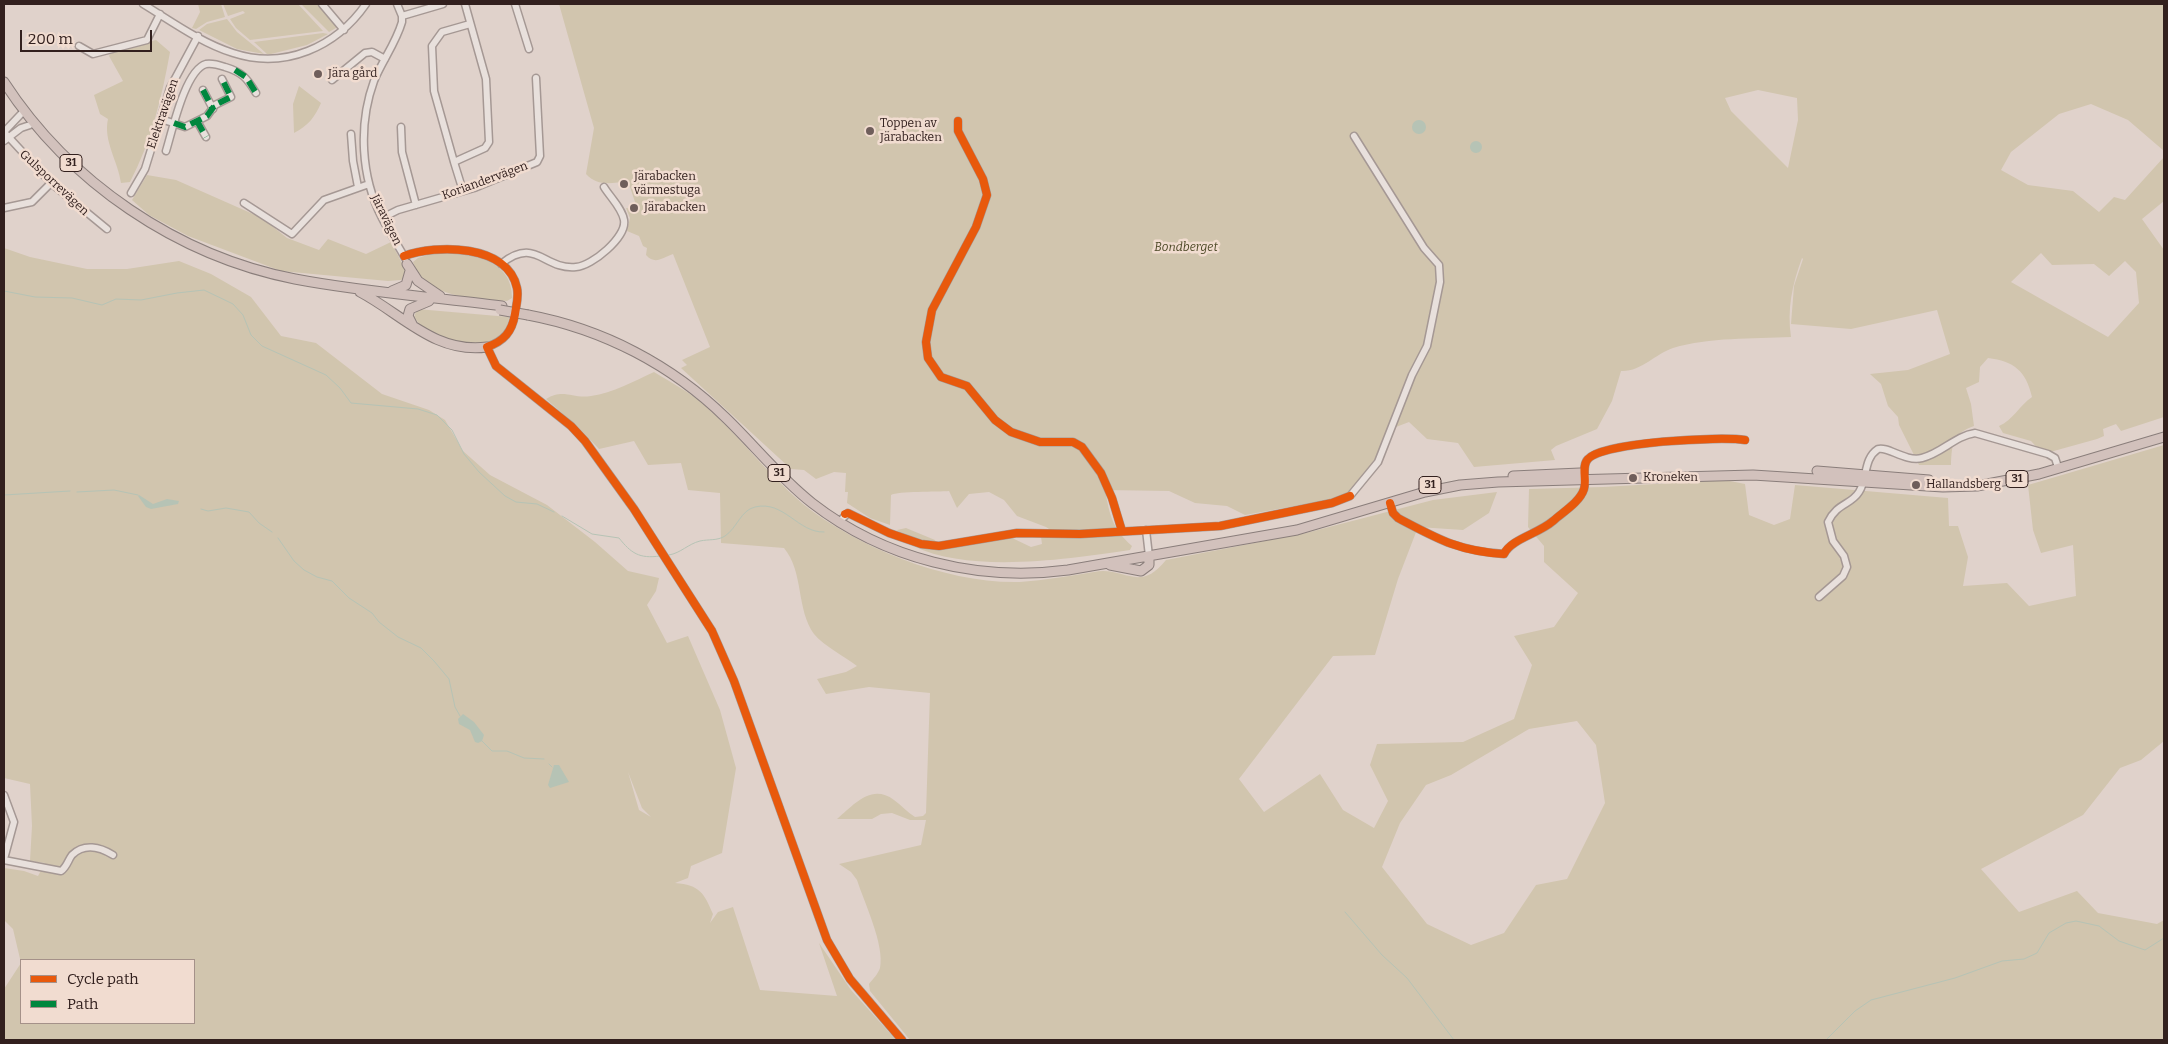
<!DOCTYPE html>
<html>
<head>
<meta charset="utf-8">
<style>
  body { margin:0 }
  #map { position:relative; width:2168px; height:1044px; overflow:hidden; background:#e0d2cb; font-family:Bitter,serif }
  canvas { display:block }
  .frame { position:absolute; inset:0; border:5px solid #32201e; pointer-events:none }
  .legend { position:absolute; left:20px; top:959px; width:175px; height:65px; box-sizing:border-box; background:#f1dcd0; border:1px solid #a59189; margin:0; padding:6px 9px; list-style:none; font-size:15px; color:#32201e }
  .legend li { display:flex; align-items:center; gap:10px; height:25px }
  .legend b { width:25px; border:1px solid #a59189 }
  .scale { position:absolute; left:20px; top:30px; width:132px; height:22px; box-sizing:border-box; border:2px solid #32201e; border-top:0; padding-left:6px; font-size:15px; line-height:18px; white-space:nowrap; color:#32201e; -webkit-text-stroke:4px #f1dcd0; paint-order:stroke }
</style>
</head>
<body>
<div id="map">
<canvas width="2168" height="1044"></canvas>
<div class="frame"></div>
<ul class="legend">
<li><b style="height:6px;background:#e8590c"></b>Cycle path</li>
<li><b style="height:6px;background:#00873e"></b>Path</li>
</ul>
<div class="scale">200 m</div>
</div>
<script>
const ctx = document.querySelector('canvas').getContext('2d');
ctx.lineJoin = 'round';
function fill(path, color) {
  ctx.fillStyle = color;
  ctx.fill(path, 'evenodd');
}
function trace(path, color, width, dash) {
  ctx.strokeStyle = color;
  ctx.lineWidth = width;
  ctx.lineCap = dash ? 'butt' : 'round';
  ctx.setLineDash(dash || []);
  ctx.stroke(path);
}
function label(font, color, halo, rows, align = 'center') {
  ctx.font = font + ' Bitter,serif';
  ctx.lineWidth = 5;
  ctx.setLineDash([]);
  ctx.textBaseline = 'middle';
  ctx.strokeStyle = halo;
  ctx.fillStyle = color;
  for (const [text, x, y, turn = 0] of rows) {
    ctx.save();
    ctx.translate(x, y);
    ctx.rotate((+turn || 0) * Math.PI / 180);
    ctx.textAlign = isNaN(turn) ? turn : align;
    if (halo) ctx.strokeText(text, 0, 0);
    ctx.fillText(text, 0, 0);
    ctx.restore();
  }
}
fill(new Path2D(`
  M198,4H221L225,17L207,22L196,29L192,28L200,12Z
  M223,4H298L323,31L250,40L236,28L230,19L245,13L243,11L228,16Z
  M301,4H320L337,25L336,28L329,32Z
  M559,4H2164V151L2128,120L2091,104L2059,114L2011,152L2001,170L2028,185L2073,191L2099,212L2114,197L2125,200L2164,157V201L2142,219L2164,250V417L2121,431L2116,424L2103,429L2104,436L2097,439L2043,454L2031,441L2003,433L1999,426C2013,420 2019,406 2032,397C2026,371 2014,361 1988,358L1980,367L1979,382L1966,388L1971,404L1974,426C1952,434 1952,444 1951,465H1919L1899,425L1898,417L1888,406L1881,384L1870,374L1908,370L1950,354L1937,310L1851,329L1791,324L1794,286L1803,259L1802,258C1792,285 1787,309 1791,337C1752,339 1710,337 1673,348C1655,354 1641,372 1621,371L1612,401L1597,429L1556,446L1551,450L1555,460L1474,467L1458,443L1427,439L1409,422L1396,427L1376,461L1345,495L1328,500L1245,515L1227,506L1195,503L1169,491L1105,490C1110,516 1112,528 1132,546L1130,550C1070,559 969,574 914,546C908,543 902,535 897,530L906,528L935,540L939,549L1010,537L1031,547L1042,544L1041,537L1052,531L1046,527L1017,516L1004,500L989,492L969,494L957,508L949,491C937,492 898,491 891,495L890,525L870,518L847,503L848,492H845L846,473L834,472L816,479L804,470L791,469L681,368L687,365L682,360L710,347L673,254C662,258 655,265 646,255L647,248L643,246L639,236L627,231L630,218L626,208L635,209L636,205L628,181C612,183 598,187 586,174L594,128ZM1758,90L1797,98L1798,120L1788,168L1731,111L1725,98ZM2041,253L2052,265L2094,264L2109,276L2125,261L2136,272L2139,303L2108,337L2011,282Z
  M227,19L237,32L264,54L237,49L199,30L207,24Z
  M323,33L328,34L307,45L271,54H267L254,42Z
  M156,40L170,52C162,97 151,142 130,182L121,183C118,161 103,141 108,119L100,114L94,95L123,81L109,56L112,51Z
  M299,86L321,103C315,117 308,126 294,133L293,104Z
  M147,175L176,180L262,218L287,238L319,250L328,239L366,254L391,242L406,271L405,277L401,280L388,281L281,271L188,236L149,215L132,200Z
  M4,248L30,257L87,269H127L179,261L211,274L251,297L281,336L316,343L382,394L429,410L445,420L463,451L490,475L547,505L595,542L628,571L659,578L656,591L647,605L667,643L688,636L720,710L736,768L722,853L691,866L688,878L675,883C700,885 704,893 713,914L710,923L718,912L733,907L760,990L837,996L819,943L851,990L896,1040H4V989L21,963L13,929L4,920V868L24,871L38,876L45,863L30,861L32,826L30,784L4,778ZM628,772L642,808L651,817L639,810ZM21,960H194V1023H21Z
  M434,253C465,252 513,257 512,298L507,301C474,298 426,299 413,262L418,258Z
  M417,309L509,317C508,362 429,343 414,317Z
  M654,372C670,382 690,392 704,405C739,435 767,474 803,504C858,548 948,584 1020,582C1045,580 1070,576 1094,572C1124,566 1139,594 1166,560L1306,533L1433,500L1497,492L1489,513L1463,530L1418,527L1398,579L1375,655L1333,656L1239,779L1264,812L1320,774L1343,810L1374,828L1388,801L1370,765L1377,744L1463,742L1514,719L1532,665L1514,636L1554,627L1578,593L1544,562V546L1528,527L1529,489L1603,487L1725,480L1745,484L1749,515L1774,525L1790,519L1795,485L1948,498L1949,526H1958L1968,557L1963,586L2007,583L2029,606L2076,596L2073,545L2041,553L2033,530L2028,485L2164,445V741L2141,760L2120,768L2083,815L1981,869L2019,912L2077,891L2098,913L2157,924L2164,920V1040H910L870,991L869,984C873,979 878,974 880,968C885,945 864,902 857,880L851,872L839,864L921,845L926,820H910L892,813L881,814L872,819H837C854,805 871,783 894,800C901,805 907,812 915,817L923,816L926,813L930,693L869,687L826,694L817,679L846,672L857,666C844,656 824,646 814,634C796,609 804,572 784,548L721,543L720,493L688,490L681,463L648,465L634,441L599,449L577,426L546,399C564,388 572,399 591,396C613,393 634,381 654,372ZM1577,721L1596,745L1605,803L1567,879L1536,885L1504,933L1471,945L1427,924L1382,867L1400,823L1426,785L1451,775L1529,729Z`), '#d1c5ae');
fill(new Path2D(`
  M1412 127a7 7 0 1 1 14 0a7 7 0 1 1-14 0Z
  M1470 147a6 6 0 1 1 12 0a6 6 0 1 1-12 0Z
  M139,495L153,504L167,499L179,501L178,504L151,509L146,507L138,496Z
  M463,714L474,722L484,735L482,741L478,743L475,742L470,730L459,724L458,719Z
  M554,765H559L569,782L550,788L548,785Z`), '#b6c3b5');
trace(new Path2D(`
  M4,291L35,297L72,298L102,305L116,299L141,300L177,293L204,290L233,304L243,315L251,335L262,346L326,375L340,388L351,403L418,409L437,415L452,430L464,454L479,472L505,496L516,502L537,504L554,512
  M77,492L114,490L138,495
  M4,495L70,491
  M201,509L208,511L226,508L249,512L259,523L272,532
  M562,516L592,534L619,538C631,553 639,559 660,556
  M278,538L294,561L304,570L317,577L332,581L349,598L372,613L379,622L398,637L421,648L434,661L449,679L455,707L460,716
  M669,555C681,553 688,544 700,541C709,539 717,541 725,536C737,528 741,510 755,507C784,500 798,533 824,532
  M482,741L492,751H507L524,758L544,759
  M549,764L552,767
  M1345,912L1382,955L1407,978L1454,1040
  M1826,1040L1855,1011L1871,1000L1955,978L2002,961L2024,959L2037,953L2049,933L2066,923L2076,921L2099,926L2119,941L2145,950L2164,938`), '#b6c3b5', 1);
const minor = new Path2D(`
  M143,4C171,21 201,43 233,53C285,70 336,47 366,4
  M322,4L344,30
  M397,4L402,16V22C396,43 382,61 374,81C358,125 361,177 382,218C389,232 398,245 405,258
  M465,4L486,79L489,142L485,148L454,162L434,91L432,46L442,32L470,24
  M515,4L529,49
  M402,16L443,4
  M79,46L93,54L147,40L160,14
  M332,80L365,53L372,52L385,59
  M203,90L213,109
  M161,119L185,127L207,116L215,105L231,97L222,79
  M197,121L206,137
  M958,121V131L983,179L987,195L976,227L932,310L926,342L928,358L941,377L967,386L995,420L1011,432L1040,442H1073L1082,447L1101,473L1112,498L1122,531
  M401,127L402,152L416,205
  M4,132L51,183L107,229
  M4,132L21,114
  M351,134L353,161L358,187
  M4,141L21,128L30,125
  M166,151C172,132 185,70 206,64C212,63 219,65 225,67C242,72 247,78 256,93
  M454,162L463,191
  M131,193L145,169L170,88L198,36
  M244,203L292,234L324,200L369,184
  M4,208L32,202L51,183
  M382,218L398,210L474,188L537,162L540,156L536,78
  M404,256C436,244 508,244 517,288C519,297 516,306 515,314C512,332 504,341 487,347L496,366L571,426L585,441L634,509L712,631L734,681L827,940L850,979L902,1040
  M501,264C536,236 543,270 576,267C592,266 627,237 624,220C622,208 610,197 604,187
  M1390,503L1393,513L1398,518C1438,539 1458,551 1504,554C1511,539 1538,534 1553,521C1563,512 1580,502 1584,489C1587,480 1581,466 1588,459C1602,442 1721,436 1745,440
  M842,519L848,513L889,533L921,544L939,546L1017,533L1080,534L1220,526L1332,503L1350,496L1378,462L1412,375L1427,346L1440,282L1439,265L1424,248L1354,136
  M1146,530L1149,556
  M1819,597L1843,576L1847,567L1844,556L1833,541L1828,522C1837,503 1851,505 1859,492C1868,478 1863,459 1878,449C1888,446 1905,462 1922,458C1942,453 1955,436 1975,433L2048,454L2055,458L2057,464
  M4,795L14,822L4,859
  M4,860L61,871C67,867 68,860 72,855C84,843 100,847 113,855`);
const highway = new Path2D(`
  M4,82C69,182 177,256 295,279C363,292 433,297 502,306
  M407,264L418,281L440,296
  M392,291L406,285L410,271
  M360,292C402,314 435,354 487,347
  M528,315C603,329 672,365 726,418C755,446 780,478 812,503C884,559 978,582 1068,570L1297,530L1425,492L1460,485L1498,482L1753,475L1943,487L1977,486L2039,474L2164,437
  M413,326L408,316L410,309L429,301
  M1817,471L1929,480
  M1513,476L1580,473
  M1110,565L1141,571L1149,565V556`);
trace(minor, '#a59894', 9);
trace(highway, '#8a7e7b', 11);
trace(minor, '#e8e0dc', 6);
trace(highway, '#d2c1bc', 9);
const highwayBridge = new Path2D(`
  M500,310L528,315`);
trace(highwayBridge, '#8a7e7b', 11, []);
trace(highwayBridge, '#d2c1bc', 9);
trace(new Path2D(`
  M235,70L246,77L256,93
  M203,90L213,109
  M197,121L206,137
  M174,123L185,127L207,116L215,105L231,97L222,79`), '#00873e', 6, [12, 6]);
trace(new Path2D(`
  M958,121V131L983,179L987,195L976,227L932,310L926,342L928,358L941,377L967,386L995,420L1011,432L1040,442H1073L1082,447L1101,473L1112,498L1122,531
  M404,256C436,244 508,244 517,288C519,297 516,306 515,314C512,332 504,341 487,347L496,366L571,426L585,441L634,509L712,631L734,681L827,940L850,979L902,1040
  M1390,503L1393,513L1398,518C1438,539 1458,551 1504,554C1511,539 1538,534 1553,521C1563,512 1580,502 1584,489C1587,480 1581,466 1588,459C1602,442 1721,436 1745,440
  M845,514L848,513L889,533L921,544L939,546L1017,533L1080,534L1220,526L1332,503L1350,496`), '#e8590c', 8);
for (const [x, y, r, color] of [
  [318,74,5,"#6f5e5b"],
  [870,131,5,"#6f5e5b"],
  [624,184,5,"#6f5e5b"],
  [634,208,5,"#6f5e5b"],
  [1633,478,5,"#6f5e5b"],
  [1916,485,5,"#6f5e5b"]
]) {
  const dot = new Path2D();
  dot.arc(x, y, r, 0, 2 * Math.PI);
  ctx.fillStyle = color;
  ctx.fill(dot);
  trace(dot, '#f1dcd0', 2);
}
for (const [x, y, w] of [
  [71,163,22],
  [779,473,22],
  [2017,479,22],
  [1430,485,22]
]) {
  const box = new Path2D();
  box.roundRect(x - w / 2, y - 8.5, w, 17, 4);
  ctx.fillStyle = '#f1dcd0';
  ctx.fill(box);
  trace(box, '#32201e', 1);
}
label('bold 11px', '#32201e', null, [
  ["31",71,163],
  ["31",779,473],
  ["31",2017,479],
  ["31",1430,485]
]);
label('12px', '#32201e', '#f1dcd0', [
  ["Jära gård",328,74],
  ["Toppen av",880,124],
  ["Järabacken",880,138],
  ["Järabacken",634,177],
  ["värmestuga",634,191],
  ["Järabacken",644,208],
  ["Kroneken",1643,478],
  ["Hallandsberg",1926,485]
], 'left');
label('12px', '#32201e', '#f1dcd0', [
  ["Elektravägen",163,114,-71],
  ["Koriandervägen",485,181,-20],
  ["Gulsporrevägen",54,183,43],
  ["Järavägen",386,220,64]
]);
label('italic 12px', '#4c4826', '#f1dcd0', [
  ["Bondberget",1186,248]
]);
</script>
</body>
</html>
